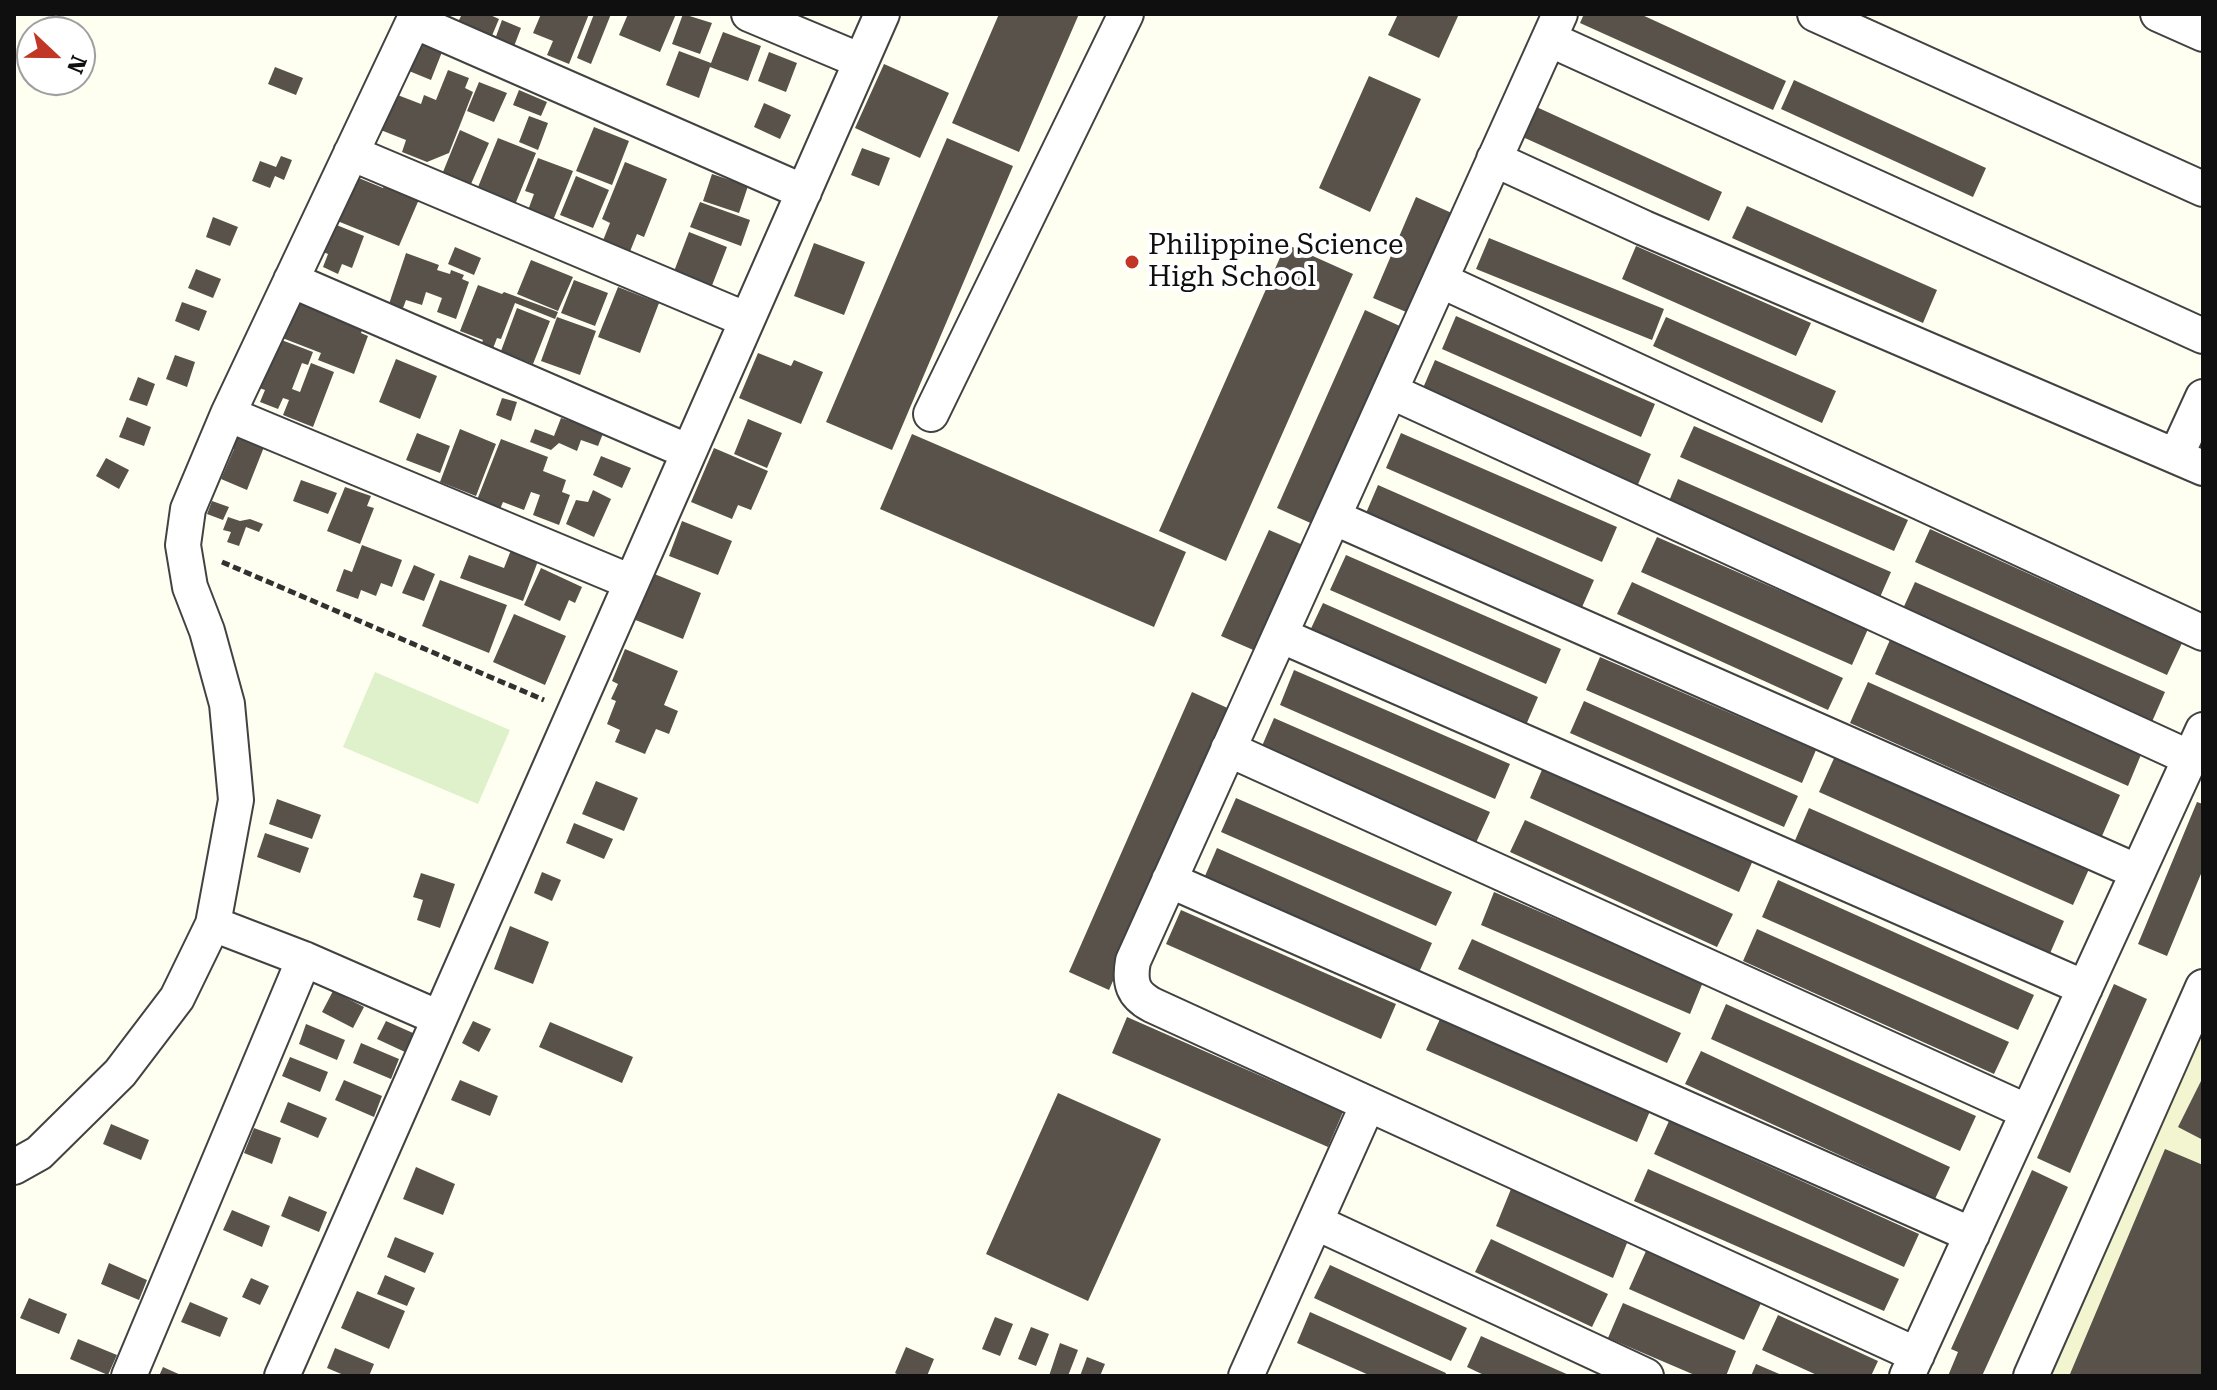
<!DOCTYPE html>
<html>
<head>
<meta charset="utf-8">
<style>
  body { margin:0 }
  #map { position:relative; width:2217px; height:1390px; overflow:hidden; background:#fffff1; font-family:"Roboto Serif",serif }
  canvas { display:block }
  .frame { position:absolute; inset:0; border:16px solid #0f0f0f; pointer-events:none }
  .north { position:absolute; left:16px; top:16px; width:80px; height:80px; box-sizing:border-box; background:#fff; border:2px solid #9f9f9f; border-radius:50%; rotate:112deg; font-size:22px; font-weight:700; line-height:32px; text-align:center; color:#0f0f0f }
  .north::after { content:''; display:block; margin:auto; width:28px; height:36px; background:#c03725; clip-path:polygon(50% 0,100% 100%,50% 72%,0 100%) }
</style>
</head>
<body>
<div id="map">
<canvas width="2217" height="1390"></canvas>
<div class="frame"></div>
<div class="north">N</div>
</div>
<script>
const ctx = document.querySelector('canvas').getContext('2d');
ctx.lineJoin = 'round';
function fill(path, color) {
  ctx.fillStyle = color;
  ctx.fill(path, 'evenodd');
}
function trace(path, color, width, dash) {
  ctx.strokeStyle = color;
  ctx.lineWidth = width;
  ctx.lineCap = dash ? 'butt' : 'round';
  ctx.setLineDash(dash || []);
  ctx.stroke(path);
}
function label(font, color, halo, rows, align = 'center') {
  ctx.font = font + ' "Roboto Serif",serif';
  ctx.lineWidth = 8;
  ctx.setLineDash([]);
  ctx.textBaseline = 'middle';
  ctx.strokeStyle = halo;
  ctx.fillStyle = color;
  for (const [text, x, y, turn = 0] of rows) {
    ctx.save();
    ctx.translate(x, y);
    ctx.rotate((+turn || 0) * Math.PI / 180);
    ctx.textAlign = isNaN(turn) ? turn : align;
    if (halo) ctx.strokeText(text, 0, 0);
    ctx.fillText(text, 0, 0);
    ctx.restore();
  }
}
fill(new Path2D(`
  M2203,1024V1376H2046Z`), '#f2f5d0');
fill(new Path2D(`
  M375,672L510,730L478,804L343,747Z`), '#def1cb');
fill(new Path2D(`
  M462,14H488L499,19L491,38L457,24Z
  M541,14H589L569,64L547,55L553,41L533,33Z
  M594,14H611L591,64L577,58Z
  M628,14H676L660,52L619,35Z
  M683,14L712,23L700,54L672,44Z
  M999,14H1079L1019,152L952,123Z
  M1398,14H1459L1439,58L1388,35Z
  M1584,14H1640L1786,81L1773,110L1580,23Z
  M502,20L521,28L513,49L494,42Z
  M723,32L761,46L748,81L710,67L699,98L666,85L679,51L711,63Z
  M420,43L442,52L431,80L409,71Z
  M769,52L797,63L786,92L758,81Z
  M884,64L949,93L920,158L855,128Z
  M275,67L303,78L296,95L268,84Z
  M448,70L469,78L465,88L473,92L449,153L427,162L402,152L406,140L368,125L382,89L421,104L424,95L436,100Z
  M1369,76L1421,99L1370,212L1319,188Z
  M1794,80L1986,168L1973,197L1781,109Z
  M479,82L507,93L494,122L467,111Z
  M519,90L547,102L541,116L513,105Z
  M764,103L791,115L780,139L754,127Z
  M1530,104L1722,192L1709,221L1516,134Z
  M529,116L548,123L538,150L519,142Z
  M594,127L629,141L612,185L576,171Z
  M460,130L489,143L471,184L443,172Z
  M498,138L536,153L514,207L476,192Z
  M947,138L1013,166L892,450L826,422Z
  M862,148L890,158L879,186L851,175Z
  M281,156L292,160L284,180L275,176L270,188L252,181L260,161L276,167Z
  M538,158L573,171L552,223L527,213L534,194L525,191Z
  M625,162L667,179L644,237L637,234L629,254L602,243L610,223L602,219Z
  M349,174L383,188L385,182L420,197L399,246L330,218Z
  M712,174L748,186L739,213L703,201Z
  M576,176L609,190L593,228L560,215Z
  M1416,197L1454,214L1411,314L1373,298Z
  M700,202L750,220L741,246L690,227Z
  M1747,206L1937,290L1923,323L1732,238Z
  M213,217L238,227L230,246L206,237Z
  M329,222L364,236L352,268L342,264L338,274L323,267L328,254L318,250Z
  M689,232L727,247L711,288L673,274Z
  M1489,238L1664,309L1652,340L1476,269Z
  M814,243L865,262L844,315L794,296Z
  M1286,244L1353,274L1226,561L1159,531Z
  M1636,246L1811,323L1796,356L1622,279Z
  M455,247L481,258L474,275L448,264Z
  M406,253L439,265L437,270L450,274L451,270L464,275L462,279L469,282L456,319L437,312L442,298L426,292L422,305L406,300L403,308L389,304Z
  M531,260L573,277L558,311L517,294Z
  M196,269L221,279L213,298L188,288Z
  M574,280L608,293L595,326L561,313Z
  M478,285L502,294L504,292L558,312L555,319L515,303L501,339L497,338L492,351L480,347L483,340L460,331Z
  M618,287L659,303L640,353L598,337Z
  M289,291L322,304L319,311L364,324L361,333L368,336L354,374L318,360L321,353L272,334Z
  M182,302L207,311L199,331L175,321Z
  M517,308L550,321L533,364L501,351Z
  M1365,310L1402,327L1315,525L1277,508Z
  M1456,316L1655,404L1641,437L1442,349Z
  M557,317L596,331L580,375L541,361Z
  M1666,317L1836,391L1822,423L1653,346Z
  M271,336L313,352L308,365L302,363L292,389L300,392L311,363L334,372L313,427L283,415L289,400L283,398L278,409L260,402L265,390L248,384Z
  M758,353L791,366L794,360L823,372L801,424L739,398Z
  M175,355L195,362L187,387L166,379Z
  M396,359L437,376L420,419L379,402Z
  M1435,360L1651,454L1636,489L1420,395Z
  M138,377L155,384L147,406L129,400Z
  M502,398L517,402L511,421L496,415Z
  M127,417L151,427L144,446L119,437Z
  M561,418L604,431L598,446L581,440L577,451L559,443L551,450L530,442L535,429L554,436Z
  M748,419L782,433L767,468L734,454Z
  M1694,426L1908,520L1894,551L1680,457Z
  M460,429L496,444L476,496L440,482Z
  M225,431L264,447L247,490L221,479L234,449L220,444Z
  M417,433L450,446L440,473L406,460Z
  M1401,433L1617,527L1602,562L1386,468Z
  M912,434L1186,552L1154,627L880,509Z
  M501,439L548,457L543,471L566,480L562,492L570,495L559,525L533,515L540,495L531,492L524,510L503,502L500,509L477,500Z
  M714,448L768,471L751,510L738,505L732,519L691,502Z
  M601,456L631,468L622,488L593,475Z
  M106,458L129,470L119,489L96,476Z
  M1678,479L1891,572L1877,604L1665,511Z
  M301,480L337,493L328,514L293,501Z
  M1378,485L1594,580L1579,614L1363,520Z
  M345,487L371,496L367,506L374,508L360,544L327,531Z
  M593,490L611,499L594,537L566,524L576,500L588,502Z
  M212,501L229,507L223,520L207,514Z
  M228,517L240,521L250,519L263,524L259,532L246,527L239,546L227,542L231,532L223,530Z
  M682,521L732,541L718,575L669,556Z
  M1930,529L2182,643L2167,675L1915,562Z
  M1269,530L1305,546L1258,652L1221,636Z
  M1657,537L1868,629L1852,665L1641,572Z
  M362,545L402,560L392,587L381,583L376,596L361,590L358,599L336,591L344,569L352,572Z
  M511,550L538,561L523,601L460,578L469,555L504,568Z
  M1346,555L1561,649L1546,684L1330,590Z
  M414,565L435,574L424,601L402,593Z
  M541,568L582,587L575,603L569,600L560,621L524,605Z
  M652,573L701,593L683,639L633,619Z
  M440,580L507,605L489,653L422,626Z
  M1632,582L1843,678L1828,710L1617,614Z
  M1915,582L2165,692L2151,724L1901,613Z
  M1323,603L1538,697L1523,732L1307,637Z
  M514,614L566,636L545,685L493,662Z
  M1893,633L2145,745L2128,786L1875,674Z
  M625,649L678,671L664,705L678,711L669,734L656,729L645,754L615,742L620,730L607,724L616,701L611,699L618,684L612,681Z
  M1600,657L1816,750L1802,783L1586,690Z
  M1294,670L1510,764L1495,799L1280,705Z
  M1868,682L2120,795L2102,836L1850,723Z
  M1192,692L1232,710L1109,990L1069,972Z
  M1584,701L1798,796L1784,827L1570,733Z
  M1274,718L1490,812L1474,847L1259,753Z
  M1835,756L2089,869L2073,905L1819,792Z
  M1544,765L1754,858L1739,892L1530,798Z
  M596,781L638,798L624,831L582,814Z
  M1236,798L1452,892L1436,926L1221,832Z
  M277,799L321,815L312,839L269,824Z
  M2197,802L2203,804V869L2167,956L2138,944Z
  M1809,808L2064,921L2048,958L1793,845Z
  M1525,820L1733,914L1717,947L1510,852Z
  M574,823L613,839L604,859L566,843Z
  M265,833L309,848L300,873L257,857Z
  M1217,848L1432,943L1417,977L1202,883Z
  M542,872L561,880L552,901L534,893Z
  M421,873L455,884L440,928L417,920L423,900L413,897Z
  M1778,880L2034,995L2018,1030L1762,917Z
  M1494,892L1703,982L1690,1014L1481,925Z
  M1181,910L1396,1004L1381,1039L1166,944Z
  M510,926L549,942L533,984L494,969Z
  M1757,929L2009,1042L1994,1074L1743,961Z
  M1472,939L1681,1033L1667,1063L1458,969Z
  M2114,984L2147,999L2070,1173L2037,1158Z
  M333,991L364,1007L353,1028L322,1012Z
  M1726,1004L1976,1116L1960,1151L1711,1039Z
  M1127,1017L1343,1112L1328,1147L1112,1053Z
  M1440,1019L1650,1111L1637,1142L1426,1050Z
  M386,1021L413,1033L405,1052L377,1039Z
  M473,1021L491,1029L479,1052L462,1043Z
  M550,1022L633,1057L622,1083L539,1047Z
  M306,1024L345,1040L337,1060L299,1044Z
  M361,1043L399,1059L391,1079L353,1063Z
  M1701,1051L1950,1167L1935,1199L1685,1084Z
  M290,1057L328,1072L320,1092L282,1076Z
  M2203,1077V1140L2178,1127Z
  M344,1080L382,1096L374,1117L335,1100Z
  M460,1080L498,1096L490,1116L451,1100Z
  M1058,1093L1161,1139L1088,1301L986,1254Z
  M288,1102L327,1118L318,1138L280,1122Z
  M1669,1121L1919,1234L1904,1267L1654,1154Z
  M111,1124L149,1140L141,1160L103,1144Z
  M254,1128L281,1138L272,1164L244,1153Z
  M2165,1149L2203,1165V1376H2076L2070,1374Z
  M416,1167L455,1184L443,1215L403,1199Z
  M1648,1169L1899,1279L1884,1311L1634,1201Z
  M2032,1170L2068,1187L1982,1376H1948L1958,1352L1951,1349Z
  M1511,1189L1627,1243L1613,1278L1496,1226Z
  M289,1196L327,1212L319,1232L281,1216Z
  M232,1210L270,1226L262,1247L223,1230Z
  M395,1237L434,1253L425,1273L387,1257Z
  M1491,1239L1608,1294L1592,1327L1475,1272Z
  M1646,1251L1761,1303L1744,1340L1629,1289Z
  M109,1263L147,1280L139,1300L101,1284Z
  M1330,1265L1467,1328L1451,1361L1314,1298Z
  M385,1275L415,1288L407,1306L377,1294Z
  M251,1278L269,1286L260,1305L242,1297Z
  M357,1291L405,1311L389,1349L341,1328Z
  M29,1298L67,1314L59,1334L20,1318Z
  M190,1302L228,1318L220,1337L181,1322Z
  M1623,1303L1736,1351L1726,1376H1697L1608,1338Z
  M1310,1312L1446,1373L1445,1376H1371L1297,1343Z
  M1778,1315L1878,1361L1871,1376H1819L1762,1350Z
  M995,1317L1013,1324L1000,1356L982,1349Z
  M1031,1327L1049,1334L1036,1366L1018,1359Z
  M1481,1336L1571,1376H1486L1467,1367Z
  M78,1339L117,1355L108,1375L70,1359Z
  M1060,1343L1078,1350L1068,1376H1049Z
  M906,1347L934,1359L927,1376H901L895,1373Z
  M335,1348L374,1364L369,1376H346L327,1368Z
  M1087,1357L1105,1364L1100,1376H1080Z
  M1756,1364L1784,1376H1751Z
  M163,1367L183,1376H159Z`), '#58524b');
const minor = new Path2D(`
  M749,14L861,61
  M1560,14L1133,961C1129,983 1133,995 1152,1005L1917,1355
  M1815,14L2203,189
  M2158,14L2203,34
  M414,21L804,192
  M1549,39L2203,336
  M351,153L747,320
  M1494,159L1644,228L2203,468
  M291,280L689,452
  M1440,280L2203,633
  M1390,391L2190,758
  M228,414L631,582
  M931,414L1126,14
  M2176,456L2203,397
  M1333,517L2138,872
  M1280,635L2085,988
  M1228,749L2028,1112
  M1169,880L1972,1235
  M213,924L304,959L439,1018
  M14,1167L39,1153L120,1073L177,998L213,924L236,800L227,704L207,631L190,587L183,545L188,509L228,414L417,14
  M1315,1222L1646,1376
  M129,1376L304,959
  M282,1376L882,14
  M1246,1376L1368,1104
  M1907,1376L2203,730
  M2031,1376L2203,987`);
trace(minor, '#424242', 38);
trace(new Path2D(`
  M222,562L544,700`), '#313131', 5, [8, 4]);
trace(minor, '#fff', 34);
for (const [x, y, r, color] of [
  [1132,262,8,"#c03725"]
]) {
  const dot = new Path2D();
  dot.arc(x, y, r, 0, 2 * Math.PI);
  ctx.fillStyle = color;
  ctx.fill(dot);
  trace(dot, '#fff', 3);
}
label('28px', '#0f0f0f', '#fff', [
  ["Philippine Science",1148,246],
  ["High School",1148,278]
], 'left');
</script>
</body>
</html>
